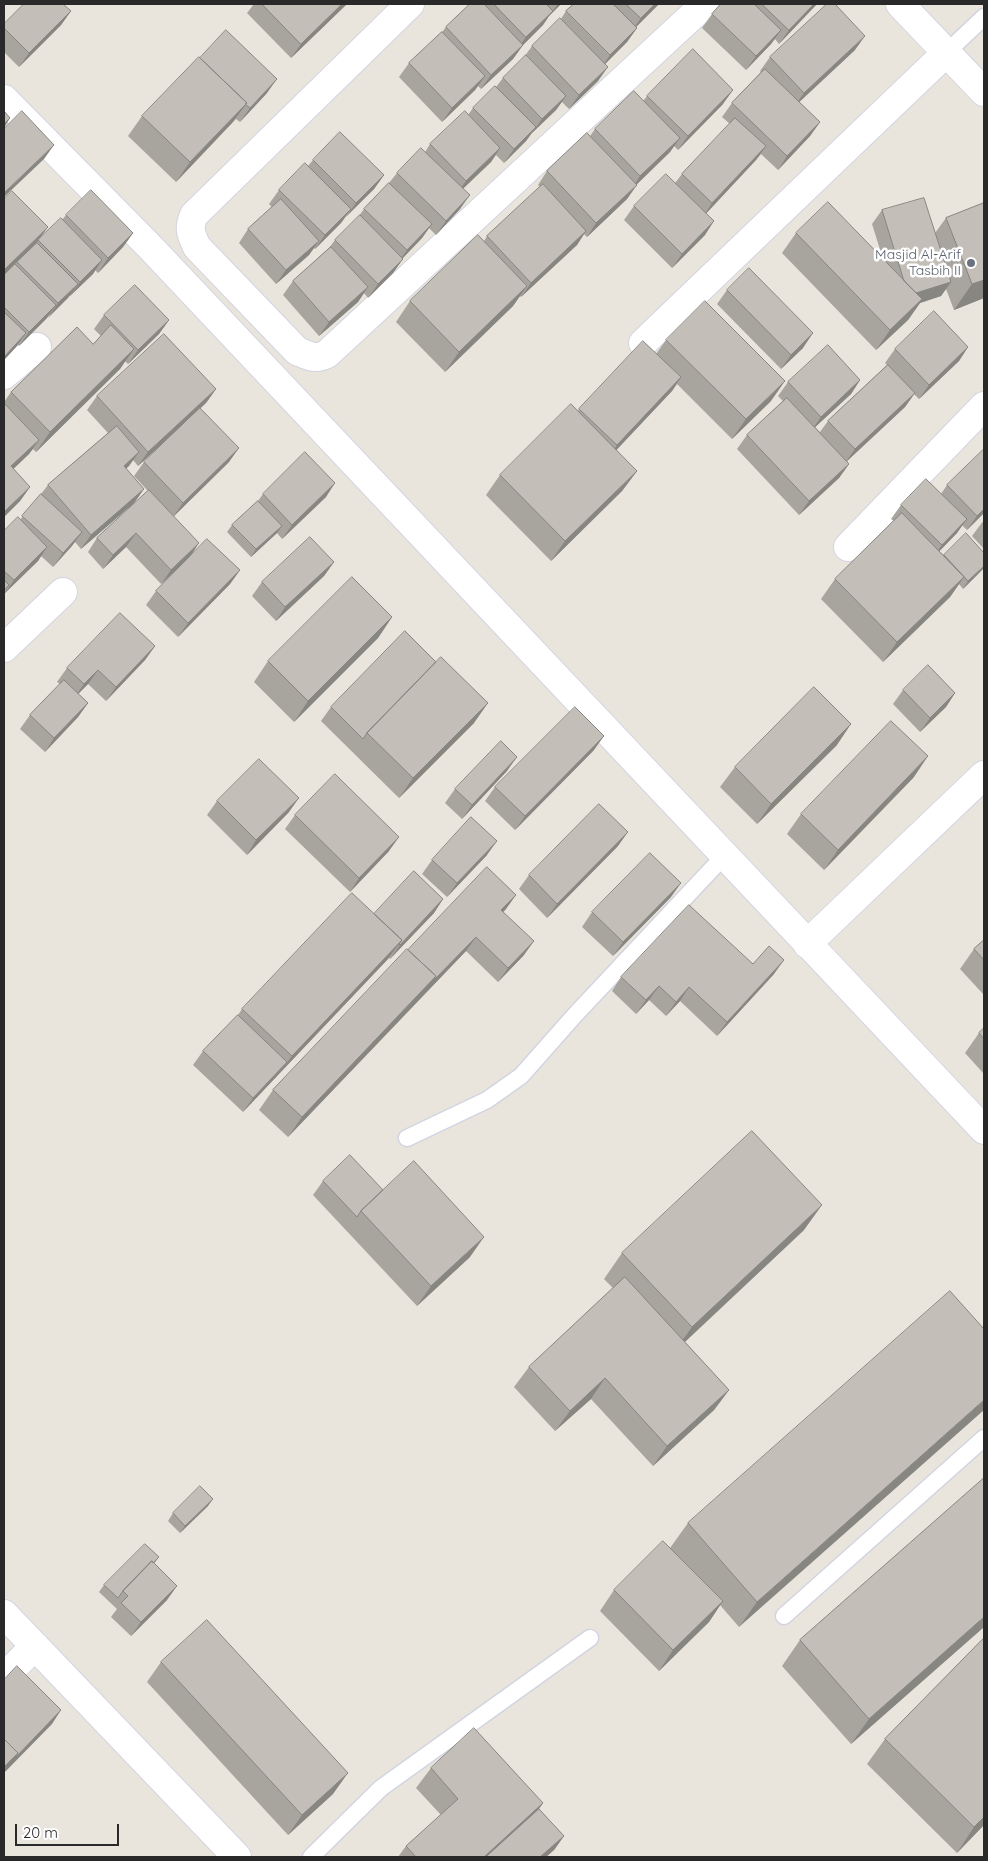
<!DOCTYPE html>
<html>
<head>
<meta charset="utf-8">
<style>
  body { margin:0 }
  #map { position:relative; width:988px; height:1861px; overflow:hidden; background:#eae5dc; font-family:Quicksand,sans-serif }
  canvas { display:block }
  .frame { position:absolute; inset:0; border:5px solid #292929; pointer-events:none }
  .scale { position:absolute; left:15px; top:1824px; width:104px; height:22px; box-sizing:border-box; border:2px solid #292929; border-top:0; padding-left:6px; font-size:15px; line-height:18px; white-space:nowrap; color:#292929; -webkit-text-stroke:4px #fff; paint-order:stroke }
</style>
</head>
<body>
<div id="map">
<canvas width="988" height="1861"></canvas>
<div class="frame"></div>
<div class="scale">20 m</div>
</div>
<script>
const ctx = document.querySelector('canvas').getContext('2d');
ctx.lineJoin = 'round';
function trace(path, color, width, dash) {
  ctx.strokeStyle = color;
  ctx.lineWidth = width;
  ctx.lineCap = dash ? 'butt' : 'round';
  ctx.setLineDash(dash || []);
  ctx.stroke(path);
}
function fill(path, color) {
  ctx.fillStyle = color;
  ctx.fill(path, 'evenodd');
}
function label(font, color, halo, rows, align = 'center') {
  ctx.font = font + ' Quicksand,sans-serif';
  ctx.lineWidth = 5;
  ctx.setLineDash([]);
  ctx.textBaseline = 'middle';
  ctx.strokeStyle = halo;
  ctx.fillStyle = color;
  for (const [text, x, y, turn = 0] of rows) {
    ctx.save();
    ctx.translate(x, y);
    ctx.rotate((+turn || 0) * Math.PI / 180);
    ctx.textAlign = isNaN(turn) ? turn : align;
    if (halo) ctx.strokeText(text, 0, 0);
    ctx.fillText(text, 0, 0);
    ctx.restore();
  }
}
const lane = new Path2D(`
  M947,52L984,17
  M407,1138L487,1100L521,1076L574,1016L725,855
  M784,1616L984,1438
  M311,1857L381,1788L590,1638`);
const street = new Path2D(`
  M410,4L194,215C188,228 191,235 197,247L297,351C309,356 315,360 327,354L705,4
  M900,4L984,92
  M4,99L152,249L984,1130
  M643,343L947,52
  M4,375L37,347
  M848,547L984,406
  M4,648L63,592
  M807,944L984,775
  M4,1614L237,1857
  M4,1677L35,1646`);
trace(lane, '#d2d4e1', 19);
trace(street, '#d2d4e1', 30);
trace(lane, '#fff', 16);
trace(street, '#fff', 28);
fill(new Path2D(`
  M254,4H347L291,58L247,13Z
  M470,4H561L549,16L543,25L523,45L513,59L481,89L478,86L475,90L442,122L399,77L409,63L442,32L446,27Z
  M574,4H659L636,27L637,28L627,42L605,64L598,81L569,109L562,102L556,110L532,133L526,141L504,163L496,155L491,162L463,189L460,209L436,235L429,228L422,238L403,258L393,273L368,298L364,293L358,302L319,336L283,295L293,281L329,248L335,240L356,220L364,209L389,183L397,173L425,152L430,144L468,115L473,108L496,87L503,78L522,60L532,46L561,19L566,11Z
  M721,4H817L779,44L775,39L771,44L746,70L702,28L712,14Z
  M71,11L61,25L19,67L4,52V24Z
  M855,50L799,102L820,122L810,136L778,170L761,154L756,160L706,213L705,235L672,268L624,220L634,206L675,183L682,174L730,124L722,117L732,103L761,72L760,71L770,57Z
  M267,93L240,122L236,119L232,123L176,182L128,136L142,116Z
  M647,96L723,104L678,150L674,146L670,152L636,185L627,199L587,237L584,234L577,245L521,297L520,296L513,306L445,372L396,322L410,301L484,241L487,236L540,187L538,185L547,171L590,136L595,129L644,100Z
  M313,160L384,175L374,189L346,216L341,223L315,249L314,248L309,255L276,284L239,243L248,229L272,207L269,204L279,190L308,166Z
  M984,203V298L954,310L946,289L941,296L920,303L908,320L876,350L782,253L796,233L883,259L872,224L882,210L935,233L946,218Z
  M66,215L133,233L123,247L98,273L95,270L93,274L70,296V295L19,346L18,345L4,360V275L39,239L62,220Z
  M727,290L803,348L781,369L717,304Z
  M104,315L169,320L159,334L128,364L125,361L120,369L36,452L33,449L29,454L13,469L30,487L20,501L4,517V402L11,392L93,344L101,336L94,329Z
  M666,340L771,401L732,439L677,384L672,391L616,450L637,471L622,491L551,561L486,495L500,475L578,411L579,409L656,354Z
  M968,347L959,361L919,399L914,394L905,407L847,461L849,464L839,478L799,515L737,449L747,435L783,401L778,396L788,382L860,380L851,394L815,427L820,432L828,421L887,365L885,363L895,349Z
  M216,389L206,403L138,466L133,460L126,469L144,489L134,503L81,549L75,542L53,567L41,556L38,561L4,594V531L20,520L41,494L48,485L108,433L87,410L97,396Z
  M144,462H229L174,516L190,557L240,570L230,584L178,637L146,605L156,591L189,557L161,584L126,547L103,569L88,552L97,538L148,491L134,476Z
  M947,485L984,513L967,530L962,525L957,533L939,551L944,555L984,568L963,589L959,584L950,597L883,662L821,599L835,579L894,521L891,519L901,505L941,494Z
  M263,494L326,497L282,539L277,533L251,557L227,532L232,525L258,501Z
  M984,520V549L972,536Z
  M334,562L324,576L276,621L252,596L262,582Z
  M392,617L378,638L294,722L254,682L268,661Z
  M155,646L145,660L106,701L88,684L78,694L88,703L78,717L45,752L20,729L30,715L60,684L57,682L67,668Z
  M903,690L955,693L946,707L920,732L893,704Z
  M331,707L474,723L399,798L321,721Z
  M837,745L757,824L720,787L735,767Z
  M594,750L515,830L485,801L495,787Z
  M507,771L462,819L445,803L455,789Z
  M914,777L824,870L787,834L801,814Z
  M217,801L289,812L247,855L207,815Z
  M295,815L389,851L350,892L285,829Z
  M618,846L547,918L519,889L529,875Z
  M487,855L447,897L422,874L432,860Z
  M671,897L613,956L582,927L592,912Z
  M443,899L434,913L390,959L389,958L243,1112L193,1065L203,1051L238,1015L242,1009L374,914Z
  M506,909L503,912L524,955L498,982L466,951L288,1137L259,1110L273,1090L408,950Z
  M984,940V995L960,969L974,949Z
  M753,964L774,974L717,1036L680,1001L666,1016L649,1000L636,1014L612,991L621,977Z
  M984,1028V1074L965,1053L979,1033Z
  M323,1181L383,1190L470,1257L417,1306L313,1195Z
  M804,1230L685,1342L729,1390L714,1410L653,1466L591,1399L555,1431L514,1387L529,1367L613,1288L604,1279L622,1253Z
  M984,1329L739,1627L720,1605L709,1622L659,1671L600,1611L614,1590L670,1548L688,1523Z
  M984,1478V1627L851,1744L782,1666L800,1640Z
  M208,1506L180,1533L168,1521L173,1513Z
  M159,1557L154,1564L167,1600L131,1636L111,1617L117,1609L99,1592L104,1585Z
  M984,1638V1825L957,1853L867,1764L885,1739Z
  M161,1662L333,1794L288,1835L147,1682Z
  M431,1768L543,1803L539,1809L564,1836L554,1850L546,1857H398L406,1846L441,1815L416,1788Z`), '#a8a49e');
fill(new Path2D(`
  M342,4H347L291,58L301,44Z
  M558,4H561L549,16L543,25L523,45L513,59L481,89L491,75L517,50L526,37L552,12Z
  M655,4H659L631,32L641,18Z
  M814,4H817L779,44L789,30Z
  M71,11L61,25L19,67L29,53Z
  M637,28L627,42L600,69L610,55Z
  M781,30L771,44L746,70L756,56Z
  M865,36L855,50L794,107L804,93Z
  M608,67L598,81L569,109L579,95Z
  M485,76L475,90L442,122L452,108Z
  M277,79L267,93L240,122L250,108Z
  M733,90L723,104L678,150L688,136Z
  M566,96L556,110L532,133L542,119Z
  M247,103L232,123L176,182L190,162Z
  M10,118L4,128V124Z
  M820,122L810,136L778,170L787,156Z
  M536,127L526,141L504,163L514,149Z
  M680,138L670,152L631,190L640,176Z
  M54,145L44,159L4,197V193Z
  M766,146L756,160L703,217L712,203Z
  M500,148L491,162L456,195L466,181Z
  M384,175L374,189L346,217L356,203Z
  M637,185L627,199L587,237L596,223Z
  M470,195L460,209L436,235L446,221Z
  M351,209L341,223L315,249L325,235Z
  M714,221L705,235L672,268L682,254Z
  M432,224L422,238L397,264L407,250Z
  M48,227L38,241L4,275V270Z
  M586,231L577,245L521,297L531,283Z
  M133,233L123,247L98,273L108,258Z
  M319,241L309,255L276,284L286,270Z
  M403,259L393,273L368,298L378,284Z
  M102,260L93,274L70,296L80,282Z
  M984,280V298L954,310L972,284Z
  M951,282L941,296L920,303L908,320L876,350L890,330L909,295Z
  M78,284L68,298L48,318L58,303Z
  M527,286L513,306L445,372L459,352Z
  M368,287L358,302L319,336L329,322Z
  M56,305L46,319L19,346L29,332Z
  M169,320L159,334L128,364L138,350Z
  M26,333L16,347L4,360V357Z
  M813,333L803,348L781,369L791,355Z
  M968,347L959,361L919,399L929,385Z
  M134,349L120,369L36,452L50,432Z
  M681,377L672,391L608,459L617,445Z
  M860,380L851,394L811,431L821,417Z
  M785,381L771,401L732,439L746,419Z
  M216,389L206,403L138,466L148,452Z
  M915,393L905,407L845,463L855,449Z
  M39,440L29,454L4,478L11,466Z
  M239,448L229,462L173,517L183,503Z
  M139,452L129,466L114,480L124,466Z
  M849,464L839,478L799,515L809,501Z
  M637,471L622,491L551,561L565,541Z
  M335,483L326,497L282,539L292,525Z
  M30,487L20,501L4,517V512Z
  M144,489L134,503L81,549L91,535Z
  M984,509V513L967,530L977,516Z
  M967,519L957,533L932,559L942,545Z
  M282,526L277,533L251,557L256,549Z
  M82,532L72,546L53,567L63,553Z
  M136,533L126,547L103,569L113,555Z
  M199,543L190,557L161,584L171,570Z
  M47,547L38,561L4,594L14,580Z
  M334,562L324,576L276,621L285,607Z
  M984,566V568L963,589L968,581Z
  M240,570L230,584L178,637L188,623Z
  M964,577L950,597L883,662L897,642Z
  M392,617L378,638L294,722L308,701Z
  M155,646L145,660L106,701L116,687Z
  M98,670L88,684L74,698L84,684Z
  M955,693L946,707L920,732L930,718Z
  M88,703L78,717L45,752L54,738Z
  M488,703L474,723L399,798L413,778Z
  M851,724L837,745L757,824L771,804Z
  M604,736L594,750L515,830L525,816Z
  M928,756L914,777L824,870L838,850Z
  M517,757L507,771L462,819L472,805Z
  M299,798L289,812L247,855L256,840Z
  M628,832L618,846L547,918L557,904Z
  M399,837L389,851L350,892L359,878Z
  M497,841L487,855L447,897L457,883Z
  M681,883L671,897L613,956L623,942Z
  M516,895L506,909L491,924L501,910Z
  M443,899L434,913L390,959L400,945Z
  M476,937L466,951L288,1137L302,1117L436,976Z
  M402,940L387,960L277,1076L292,1056Z
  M534,941L524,955L498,982L508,968Z
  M784,960L774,974L717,1036L727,1022Z
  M659,986L649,1000L636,1014L646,1000Z
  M689,987L680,1001L666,1016L676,1002Z
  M287,1062L277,1076L243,1112L253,1098Z
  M822,1205L804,1230L674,1352L692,1327Z
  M484,1237L470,1257L417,1306L431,1286Z
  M605,1378L591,1399L555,1431L570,1411Z
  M729,1390L714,1410L653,1466L667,1446Z
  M984,1400V1410L739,1627L757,1602Z
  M213,1499L208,1506L180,1533L185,1526Z
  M177,1586L167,1600L131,1636L141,1622Z
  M723,1601L709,1622L659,1671L673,1650Z
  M984,1617V1627L851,1744L869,1719Z
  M61,1710L52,1724L4,1773V1767Z
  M348,1773L333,1794L288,1835L302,1815Z
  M543,1803L529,1823L491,1857H484Z
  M984,1817V1825L957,1853L974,1827Z
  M564,1836L554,1850L546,1857H540Z`), '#888681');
const building = new Path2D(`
  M24,4H63L71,11L29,53L4,28V24Z
  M262,4H342L301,44Z
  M470,4H484L523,45L491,75L446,27Z
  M494,4H546L553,11L526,37Z
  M574,4H613L637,28L610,55L566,11Z
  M626,4H655L641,18Z
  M721,4H754L781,30L756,56L712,14Z
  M762,4H814L789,30Z
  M827,4H835L865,36L804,93L770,57Z
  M560,18L608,67L579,95L532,46Z
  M226,30L277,79L250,108L245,104L247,103L200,58Z
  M442,32L485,76L452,108L409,63Z
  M693,49L733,90L688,136L647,96Z
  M526,55L566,96L542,119L503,78Z
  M199,57L247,103L190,162L142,116Z
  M765,69L820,122L787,156L732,103Z
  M495,86L536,127L514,149L473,108Z
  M634,91L680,138L640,176L595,129Z
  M4,111L10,118L4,124Z
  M22,111L54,145L4,193V129Z
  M465,111L500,148L466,181L430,144Z
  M735,118L766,146L712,203L682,174Z
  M340,132L384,175L356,203L313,160Z
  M587,133L637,185L596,223L547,171Z
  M421,148L470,195L446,221L397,173Z
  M305,163L351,209L325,235L279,190Z
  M666,174L714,221L682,254L634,206Z
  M389,183L432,224L407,250L364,209Z
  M543,184L586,231L531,283L487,236Z
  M91,190L133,233L108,258L66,215Z
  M12,191L48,227L4,270V199Z
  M924,198L951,282L916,293L904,281L882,210Z
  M281,199L319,241L286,270L248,229Z
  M828,202L922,299L890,330L796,233Z
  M984,203V280L972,284L946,218Z
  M360,215L403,259L378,284L335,240Z
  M61,218L102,260L80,282L38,240Z
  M478,235L527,286L459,352L410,301Z
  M37,243L78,284L58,303L17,262Z
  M331,247L368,287L329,322L293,281Z
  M15,264L56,305L29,332L4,307V275Z
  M749,268L813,333L791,355L727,290Z
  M135,285L169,320L138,350L104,315Z
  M705,301L785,381L746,419L666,340Z
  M934,311L968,347L929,385L895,349Z
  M4,312L26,333L4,357Z
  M111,325L134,349L50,432L11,392L77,327L93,344Z
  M164,334L216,389L148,452L97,396Z
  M643,341L681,377L617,445L579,409Z
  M828,345L860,380L821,417L788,382Z
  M888,365L915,393L855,449L828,421Z
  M787,398L849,464L809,501L747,435Z
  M4,403L39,440L11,466L30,487L4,512Z
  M571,404L637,471L565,541L500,475Z
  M200,408L239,448L183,503L144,462Z
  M117,426L139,452L124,466L144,489L91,535L48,485Z
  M984,449V509L977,516L947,485Z
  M305,452L335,483L292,525L263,494Z
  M926,479L967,519L942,545L901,505Z
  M149,490L199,543L171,570L136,533L113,555L97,538Z
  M41,494L82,532L63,553L22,516Z
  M258,501L282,526L256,549L232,525Z
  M902,513L964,577L897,642L835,579Z
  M18,517L47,547L14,580L4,571V531Z
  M966,533L984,553V566L968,581L944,555Z
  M310,537L334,562L285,607L262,582Z
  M207,539L240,570L188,623L156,591Z
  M352,577L392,617L308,701L268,661Z
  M4,580L9,585L4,590Z
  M120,613L155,646L116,687L98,670L84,684L67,668Z
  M405,631L436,662L367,733L363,739L331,707Z
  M441,657L488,703L413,778L367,733Z
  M928,665L955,693L930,718L903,690Z
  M64,680L88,703L54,738L30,715Z
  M814,687L851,724L771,804L735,767Z
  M575,707L604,736L525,816L495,787Z
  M891,721L928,756L838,850L801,814Z
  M501,741L517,757L472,805L455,789Z
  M259,759L299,798L256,840L217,801Z
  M335,774L399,837L359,878L295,815Z
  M599,804L628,832L557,904L529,875Z
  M471,817L497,841L457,883L432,860Z
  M650,853L681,883L623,942L592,912Z
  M487,867L516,895L501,910L534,941L508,968L476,937L432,982L436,976L408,950Z
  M414,871L443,899L400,945L399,944L402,940L374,914Z
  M352,893L402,940L292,1056L242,1009Z
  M689,905L753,964L769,946L784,960L727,1022L689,987L676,1002L659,986L646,1000L621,977Z
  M984,940V960L974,949Z
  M407,949L436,976L302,1117L273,1090Z
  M238,1015L287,1062L253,1098L203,1051Z
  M984,1028V1039L979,1033Z
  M752,1131L822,1205L692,1327L622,1253Z
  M350,1155L383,1190L361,1211L357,1217L323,1181Z
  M414,1161L484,1237L431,1286L361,1211Z
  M625,1277L729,1390L667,1446L605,1378L570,1411L529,1367Z
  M950,1291L984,1329V1400L757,1602L688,1523Z
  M984,1478V1617L869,1719L800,1640Z
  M200,1486L213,1499L185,1526L173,1513Z
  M663,1541L723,1601L673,1650L614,1590Z
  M145,1544L159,1557L153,1563L152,1561L123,1591L118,1598L104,1585Z
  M152,1561L177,1586L141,1622L121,1603L128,1596L123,1591Z
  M207,1620L348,1773L302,1815L161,1662Z
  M984,1638V1817L974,1827L885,1739Z
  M17,1666L61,1710L14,1759L18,1753L4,1739V1680Z
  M474,1728L543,1803L484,1857H416L406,1846L458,1799L431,1768Z
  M4,1739L18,1753L4,1767Z
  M539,1809L564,1836L540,1857H486Z`);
fill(building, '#c3bfb8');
trace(building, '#888681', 1);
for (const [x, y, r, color] of [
  [971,263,5,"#6b7280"]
]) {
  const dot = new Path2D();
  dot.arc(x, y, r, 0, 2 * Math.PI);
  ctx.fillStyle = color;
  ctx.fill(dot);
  trace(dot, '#fff', 2);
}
label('14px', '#5b616d', '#fff', [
  ["Masjid Al-Arif",961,255],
  ["Tasbih II",961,271]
], 'right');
</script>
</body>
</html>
